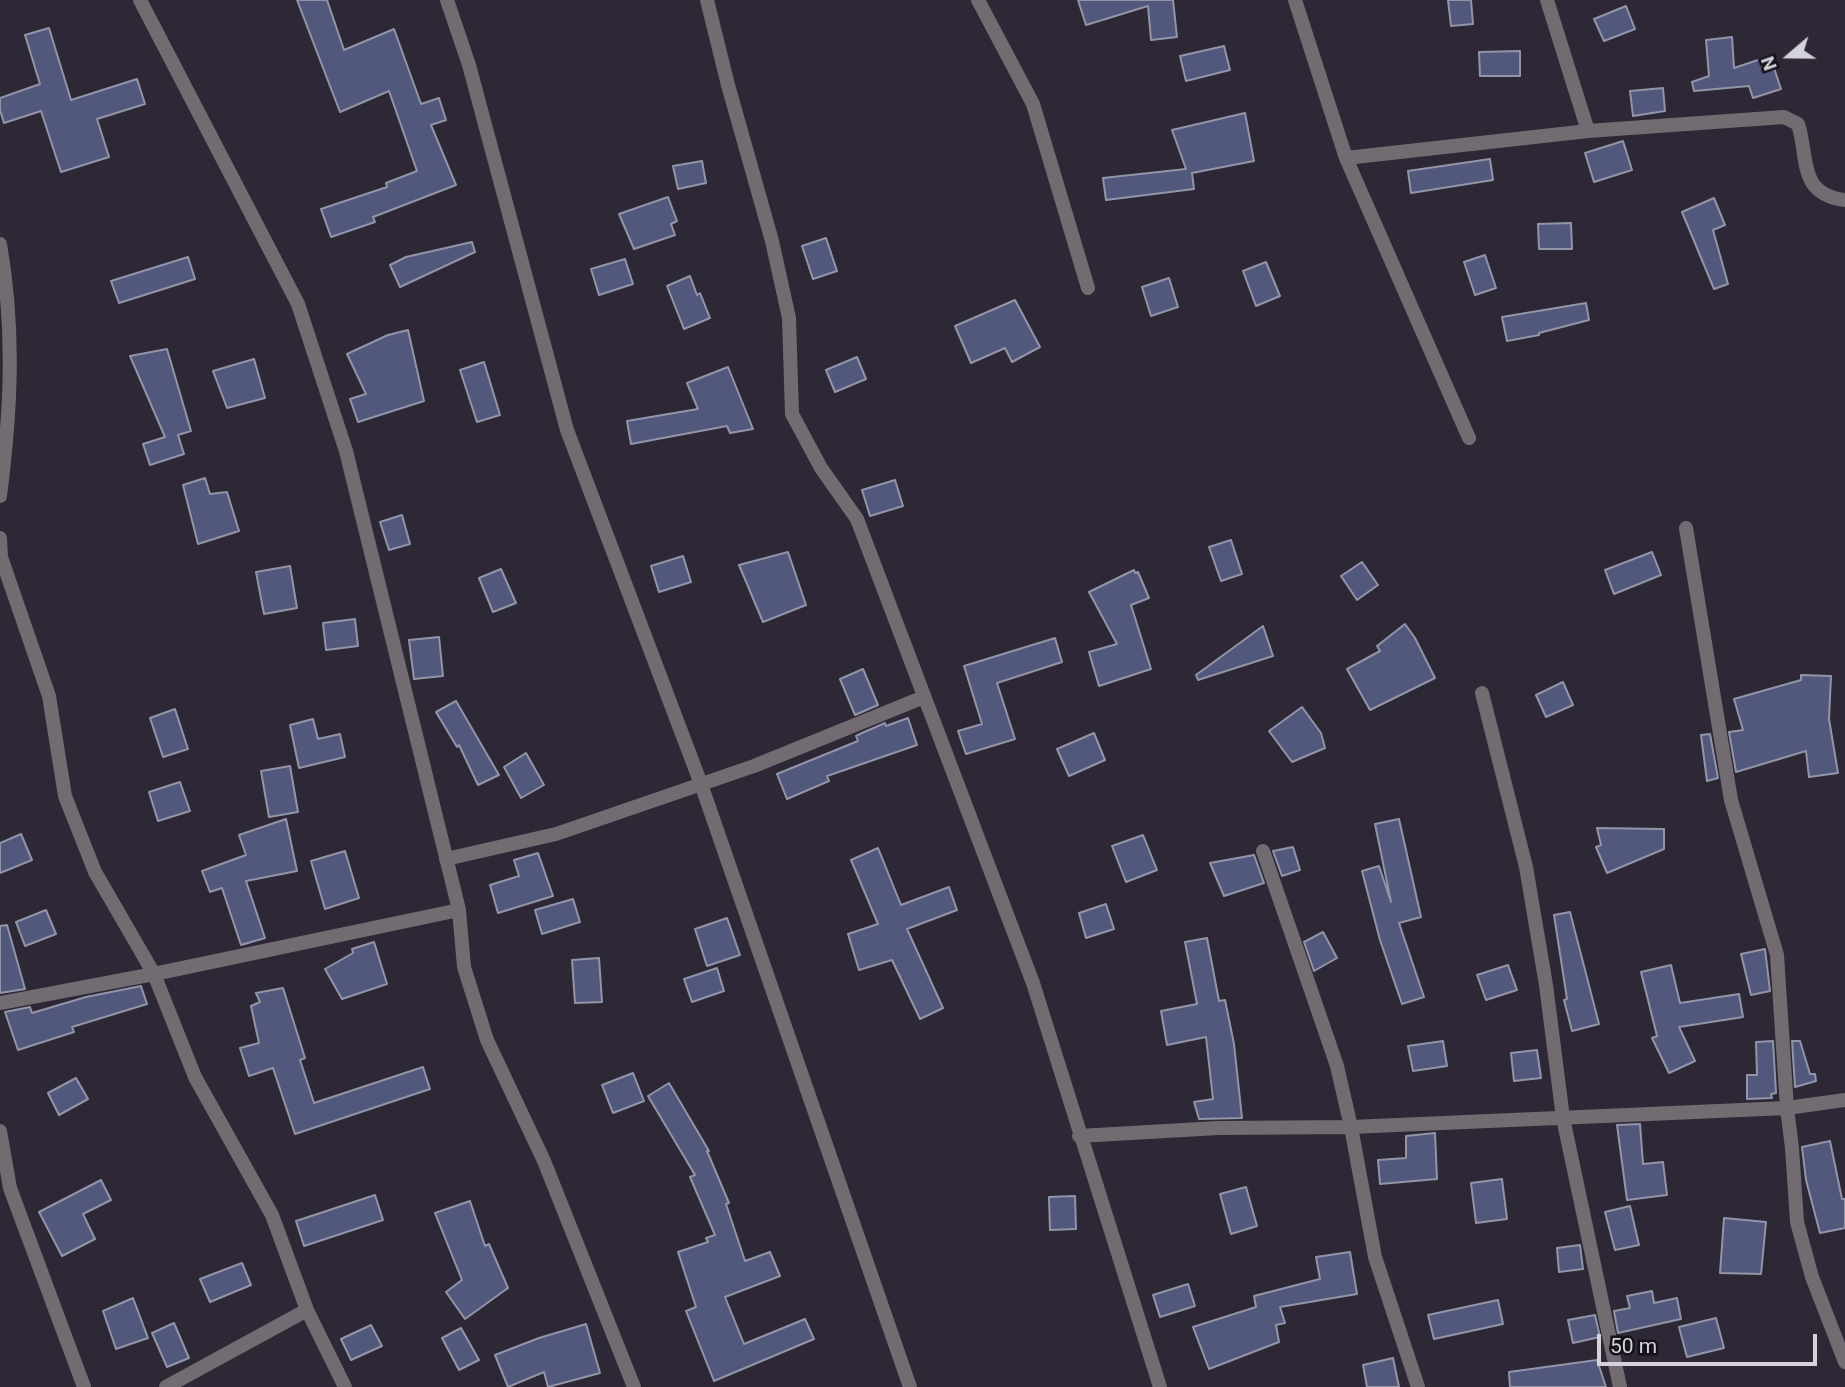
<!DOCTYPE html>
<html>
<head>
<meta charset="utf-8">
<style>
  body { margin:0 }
  #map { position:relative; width:1845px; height:1387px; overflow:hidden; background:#2d2736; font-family:Roboto,sans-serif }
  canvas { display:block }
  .north { position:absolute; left:1754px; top:21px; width:70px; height:70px; -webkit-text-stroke:5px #141118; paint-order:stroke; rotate:250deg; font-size:19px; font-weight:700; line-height:28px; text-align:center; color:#d5d2dc }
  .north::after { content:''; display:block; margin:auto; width:24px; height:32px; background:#d5d2dc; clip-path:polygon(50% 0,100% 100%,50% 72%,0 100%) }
  .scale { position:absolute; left:1597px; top:1334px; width:220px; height:32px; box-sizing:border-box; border:4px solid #d5d2dc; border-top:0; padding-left:9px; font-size:21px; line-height:24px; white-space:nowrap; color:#d5d2dc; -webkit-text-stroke:5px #141118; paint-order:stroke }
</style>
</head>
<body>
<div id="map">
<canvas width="1845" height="1387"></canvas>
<div class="north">N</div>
<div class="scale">50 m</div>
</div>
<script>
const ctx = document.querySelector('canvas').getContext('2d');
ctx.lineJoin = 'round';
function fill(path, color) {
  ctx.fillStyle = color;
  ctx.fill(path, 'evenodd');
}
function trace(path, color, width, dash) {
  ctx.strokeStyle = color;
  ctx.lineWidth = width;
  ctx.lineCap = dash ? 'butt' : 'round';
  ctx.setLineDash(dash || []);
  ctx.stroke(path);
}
const building = new Path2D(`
  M297,0H327L344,50L394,29L421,104L439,98L446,120L431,125L456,185L373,217L375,222L331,237L321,209L387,187L386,183L417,171L389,91L340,112Z
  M1078,0H1173L1177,37L1151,40L1148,6L1086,25Z
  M1448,0H1471L1473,24L1451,26Z
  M1626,6L1635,29L1604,41L1594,19Z
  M49,28L71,100L137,79L145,104L97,119L109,157L61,172L41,111L4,123L0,110V98L40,84L25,35Z
  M1732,37L1734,68L1770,56L1781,89L1753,98L1749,86L1694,91L1692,82L1709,76L1706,40Z
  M1224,46L1230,70L1186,81L1180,56Z
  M1520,51V76H1480L1479,52Z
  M1663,88L1665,111L1633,116L1630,91Z
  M1245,113L1254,161L1192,173L1194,189L1106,200L1103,178L1186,169L1172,130Z
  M1623,141L1632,170L1594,182L1585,153Z
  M1490,159L1493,180L1411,193L1408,171Z
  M702,161L706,183L678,189L673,166Z
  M668,197L677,221L671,224L675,235L634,249L619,214Z
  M1714,198L1725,225L1713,230L1728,284L1714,289L1682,212Z
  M1571,223L1572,249H1539L1538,224Z
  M826,238L837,271L813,279L802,246Z
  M472,242L475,252L400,287L390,265L406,257Z
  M1485,255L1496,288L1475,295L1464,262Z
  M188,257L195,279L119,303L111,281Z
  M625,259L633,284L599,295L591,269Z
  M1266,262L1280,296L1256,306L1243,271Z
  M690,276L697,295L700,293L710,318L684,329L667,286Z
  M1169,278L1178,307L1151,316L1142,287Z
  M1015,300L1040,347L1012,362L1005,348L971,363L955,326Z
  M1586,303L1589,320L1539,333V335L1507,341L1502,317Z
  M408,330L424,401L358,422L350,399L366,394L347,354L388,335Z
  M167,349L191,431L178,435L184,454L150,465L143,444L165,437L130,356Z
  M857,357L866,379L835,392L826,370Z
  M254,359L265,398L227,408L213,371Z
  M484,362L500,415L477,422L460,370Z
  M728,367L753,429L730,433L727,426L631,444L627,421L698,409L687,383Z
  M205,478L210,494L227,492L239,531L198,544L183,485Z
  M895,480L903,506L870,516L862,490Z
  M402,515L410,544L389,550L380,522Z
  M1231,540L1242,574L1221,581L1209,547Z
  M788,552L806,605L763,622L739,565Z
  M1652,552L1661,575L1614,594L1605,570Z
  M683,556L691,582L659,592L651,566Z
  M1362,562L1378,585L1357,600L1341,576Z
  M290,566L297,608L264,614L256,572Z
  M501,569L516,603L493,612L479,578Z
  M1134,570L1135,573L1138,572L1149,598L1131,605L1151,669L1099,686L1089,652L1117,644L1089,592Z
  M355,619L358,646L326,650L323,623Z
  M1405,624L1415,638L1435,678L1370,710L1347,669L1380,651L1377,646Z
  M1263,626L1273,656L1198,680L1196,675Z
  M439,637L443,676L414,679L409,640Z
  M1055,638L1062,662L997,683L1015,739L966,754L958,731L982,724L964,666Z
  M863,669L878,705L855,715L840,679Z
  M1801,675L1831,676L1829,719L1838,773L1809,777L1806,751L1736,772L1729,732L1743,730L1734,699L1801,680Z
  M1563,682L1573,705L1546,717L1536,695Z
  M456,701L499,775L478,785L459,745L457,747L436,712Z
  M1302,707L1321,733L1325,748L1292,762L1269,731Z
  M175,709L188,749L163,757L150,718Z
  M908,718L917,745L827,776L829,781L787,799L777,774L858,741L856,736L862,733L885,723L886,726Z
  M313,719L318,739L340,734L345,757L299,768L290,725Z
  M1094,733L1105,760L1069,776L1057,749Z
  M1710,734L1718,778L1707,781L1701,735Z
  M526,753L544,785L521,798L504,767Z
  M290,766L298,812L269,817L261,771Z
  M180,782L190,811L158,821L149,792Z
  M286,819L297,871L246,881L265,938L241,945L222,888L210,892L202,871L246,855L239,835Z
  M1399,819L1421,917L1399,923L1424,997L1402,1004L1380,940L1362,871L1379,866L1391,902L1375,824Z
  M1597,828L1664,829V849L1607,873L1596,847L1601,845Z
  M21,834L32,860L0,873V843Z
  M1143,835L1157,870L1126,882L1112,846Z
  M1293,847L1300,870L1282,876L1273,851Z
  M878,848L901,905L949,887L957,910L907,929L943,1008L920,1019L892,960L859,970L848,934L878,924L851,860Z
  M345,851L359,898L325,909L311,861Z
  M538,853L553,896L498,913L490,885L519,876L514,860Z
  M1254,855L1264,883L1224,896L1210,863Z
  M573,899L580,922L542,934L535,910Z
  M1106,904L1114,929L1086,938L1079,913Z
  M46,910L56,934L25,946L16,922Z
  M1570,912L1599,1024L1572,1031L1564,1000L1567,999L1554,915Z
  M727,918L740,955L707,966L695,929Z
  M7,925L25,989L0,993V926Z
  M1323,932L1337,958L1314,971L1304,942Z
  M1207,938L1219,1001L1225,1000L1234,1044L1242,1118L1199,1119L1194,1102L1213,1099L1206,1037L1167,1045L1161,1011L1197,1004L1185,942Z
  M374,942L387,984L342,999L325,969L353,953L352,949Z
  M1765,949L1770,991L1751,995L1741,954Z
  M599,958L602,1002L575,1003L572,960Z
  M1508,965L1517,990L1486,1000L1477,975Z
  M1671,965L1680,1003L1739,994L1743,1017L1679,1027L1695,1061L1669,1073L1652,1038L1657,1036L1641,972Z
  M717,968L724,991L692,1002L684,979Z
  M141,986L147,1004L72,1027L74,1032L18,1050L5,1012L30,1007L32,1013L86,997Z
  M283,988L305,1058L300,1060L314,1103L423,1067L430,1089L295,1134L273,1068L249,1076L240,1048L259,1043L251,1006L260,1002L256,993Z
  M1443,1041L1447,1066L1413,1071L1408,1046Z
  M1773,1041L1776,1093L1771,1094L1772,1098L1747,1099V1075H1757L1756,1042Z
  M1792,1041H1800L1810,1074H1815L1816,1081L1795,1087Z
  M1537,1050L1541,1078L1514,1081L1511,1053Z
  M633,1073L644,1101L613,1113L602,1085Z
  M76,1078L88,1099L59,1115L48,1093Z
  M669,1083L709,1151H707L729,1203L726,1204L745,1261L770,1252L780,1276L725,1297L744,1344L805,1319L814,1339L714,1381L686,1311L696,1307L678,1252L708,1242L706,1238L715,1235L690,1177L695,1175L648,1096Z
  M1640,1124L1643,1164L1663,1162L1667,1195L1627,1200L1617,1125Z
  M1435,1133L1437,1179L1380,1184L1378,1160L1406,1158V1136Z
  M1830,1141L1842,1199H1845V1228L1820,1233L1806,1180L1802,1147Z
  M1502,1179L1507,1219L1476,1223L1471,1183Z
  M101,1180L111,1200L83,1214L95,1239L62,1256L39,1212Z
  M1246,1187L1257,1226L1231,1234L1220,1194Z
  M375,1195L383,1220L304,1246L296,1221Z
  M1075,1196L1076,1229L1050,1230L1049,1197Z
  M470,1201L485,1246L489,1244L508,1288L465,1319L446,1292L462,1280L435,1213Z
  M1630,1206L1639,1245L1615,1250L1605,1212Z
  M1724,1218L1766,1222L1761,1274L1720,1273Z
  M1580,1245L1583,1269L1559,1272L1557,1248Z
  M1350,1252L1357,1294L1280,1307L1285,1323L1276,1325L1279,1342L1209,1369L1193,1327L1256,1307L1254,1296L1320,1279L1316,1257Z
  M242,1263L251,1285L210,1302L200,1279Z
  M1188,1284L1195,1306L1160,1317L1153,1295Z
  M1652,1291L1654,1303L1677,1298L1681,1319L1618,1333L1614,1311L1630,1308L1627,1296Z
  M133,1298L148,1338L116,1349L103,1311Z
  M1498,1300L1503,1324L1434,1339L1428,1315Z
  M1595,1315L1600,1337L1573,1343L1568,1320Z
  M1716,1318L1724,1348L1687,1357L1679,1327Z
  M174,1323L189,1358L167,1367L152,1333Z
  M586,1324L600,1373L548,1387L544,1372L508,1387L495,1355L539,1338Z
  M371,1325L382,1346L351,1360L341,1339Z
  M461,1328L479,1360L459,1370L442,1338Z
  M1393,1358L1399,1387H1367L1363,1365Z
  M1597,1360L1606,1387H1510L1509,1372Z`);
fill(building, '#52577c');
trace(building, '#9295a8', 2);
trace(new Path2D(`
  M140,0L298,304L346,451L459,910L464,967L487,1040L544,1161L634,1387
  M447,0L469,65L567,430L701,784L910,1387
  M707,0L728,85L772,241L789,318L792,414L821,468L857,519L1033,983L1160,1387
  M978,0L1033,104L1088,288
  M1295,0L1346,158L1469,438
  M1547,0L1588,131
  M1346,158L1588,131L1784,117L1798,124C1809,157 1797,194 1845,200
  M0,244C15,330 11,410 0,496
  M1686,528L1731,800L1777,955L1787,1108L1792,1148L1797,1222L1812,1277L1845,1362
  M0,538L1,557L49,696L65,796L95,872L154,974L195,1077L272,1215L307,1310L345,1387
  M1482,693L1526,867L1546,985L1563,1118L1620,1387
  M1263,851L1337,1066L1351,1127L1375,1257L1418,1387
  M446,859L556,834L754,766L924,697
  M0,1003L154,974L459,910
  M0,1131L10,1188L84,1387
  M1079,1136L1218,1128L1351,1127L1787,1108L1845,1100
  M166,1387L307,1310`), '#726c72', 14);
</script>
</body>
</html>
